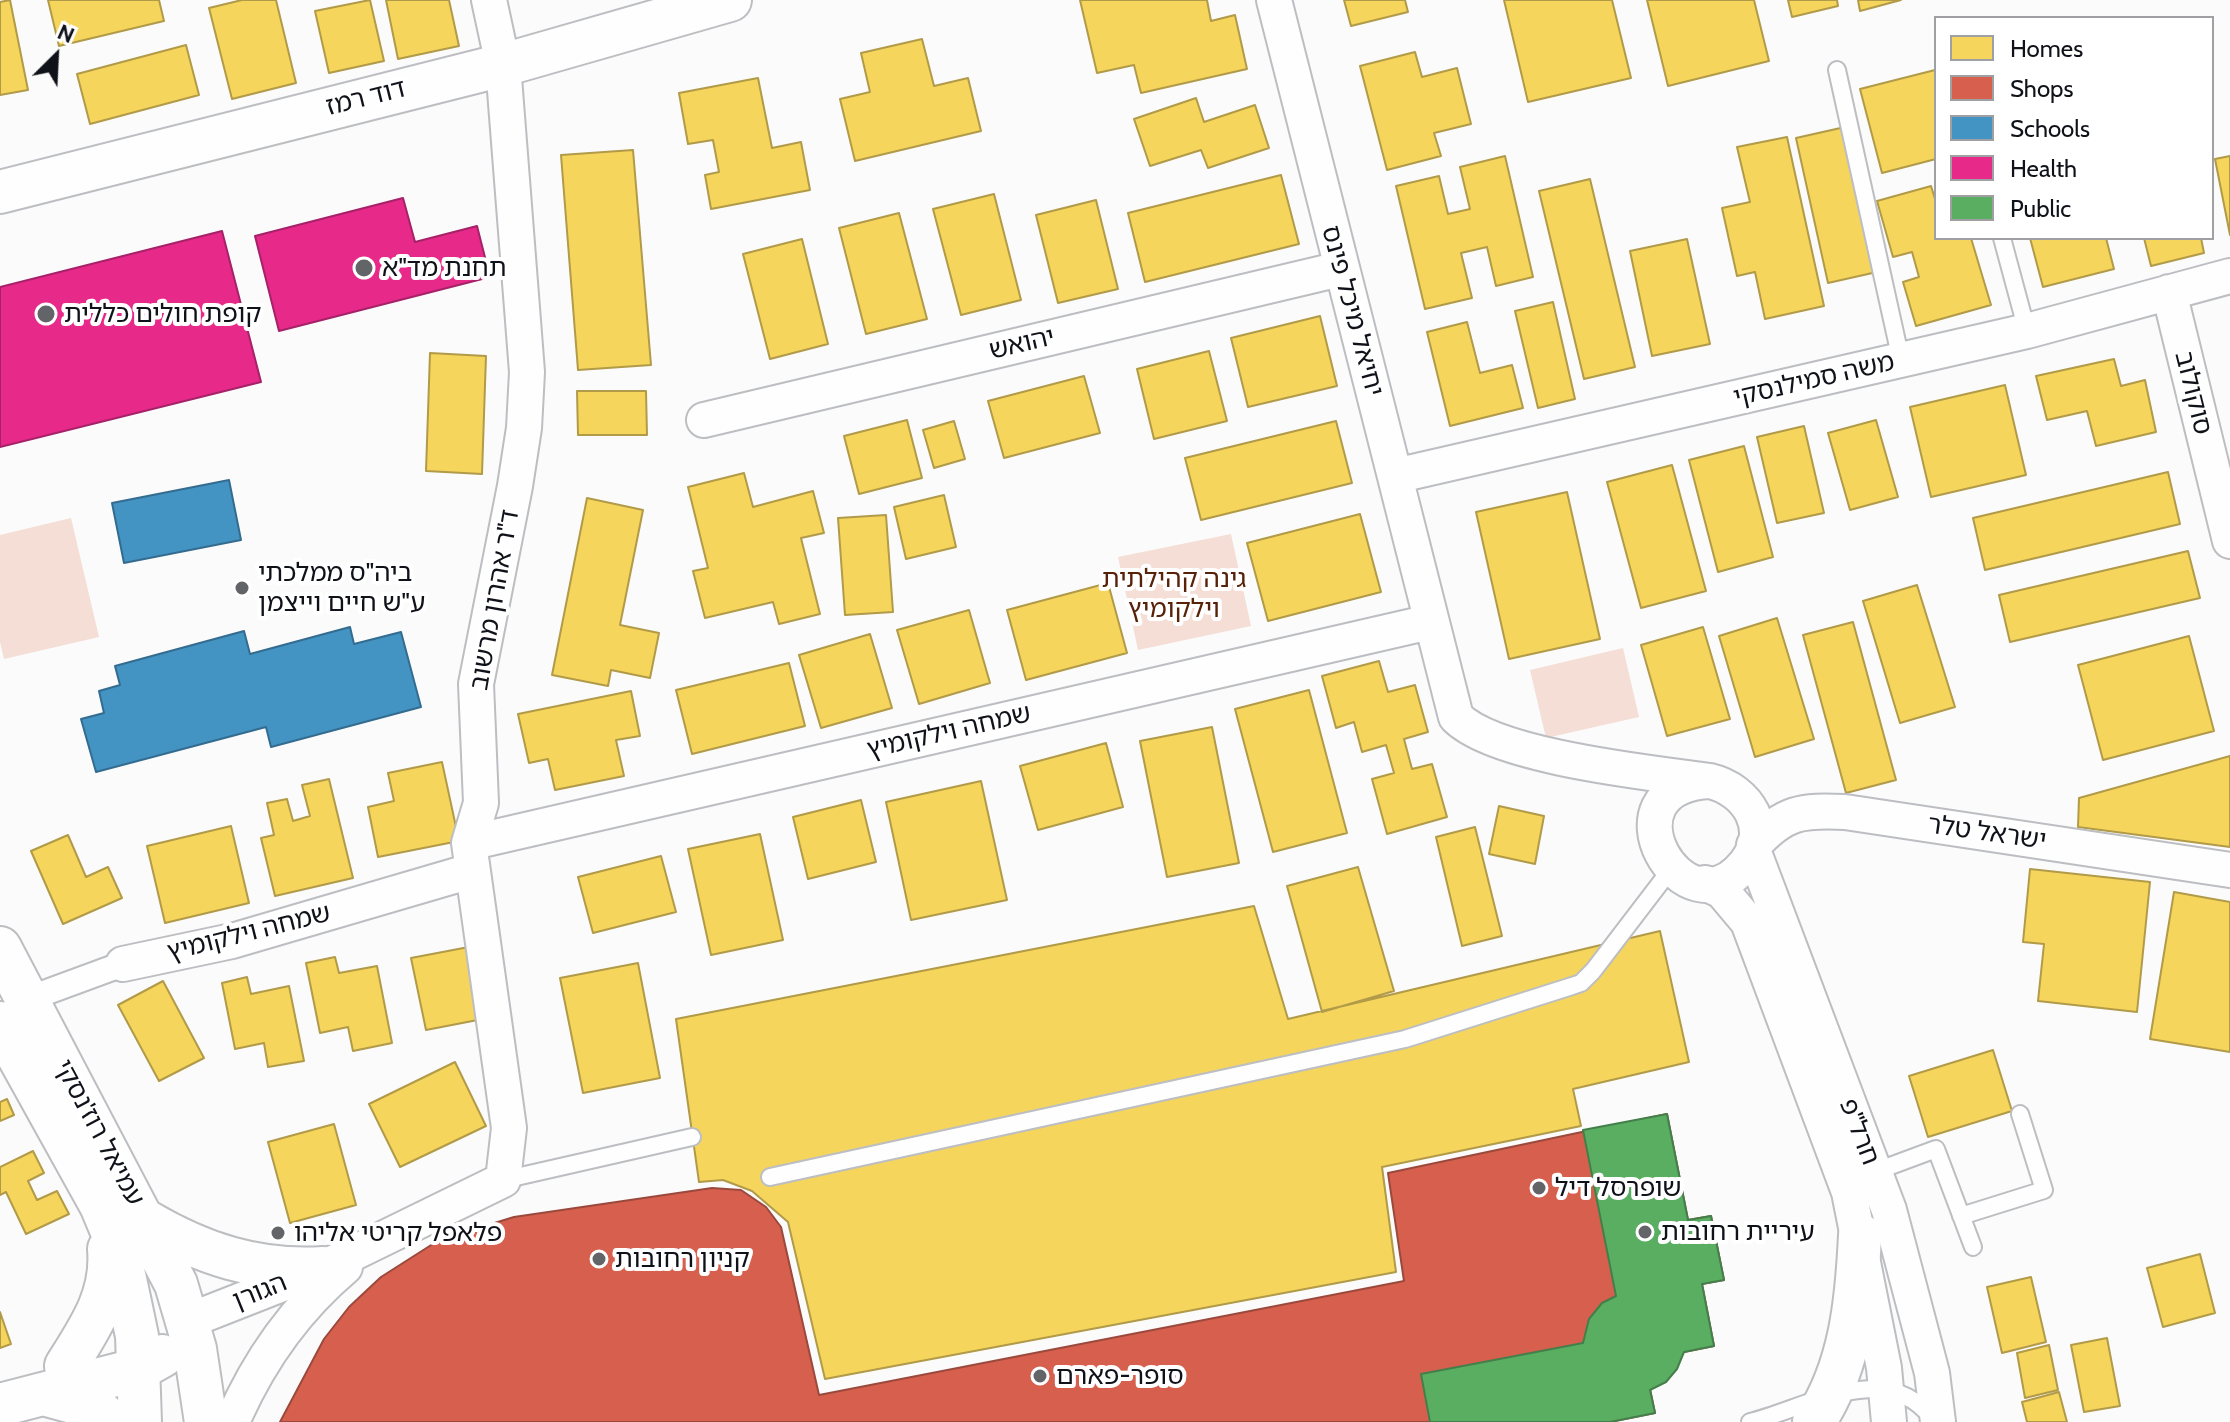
<!DOCTYPE html>
<html>
<head>
<meta charset="utf-8">
<style>
  body { margin:0 }
  #map { position:relative; width:2230px; height:1422px; overflow:hidden; background:#fbfbfb; font-family:Cabin,sans-serif }
  canvas { display:block }
  .legend { position:absolute; left:1934px; top:16px; width:280px; height:224px; box-sizing:border-box; background:#fff; border:2px solid #9fa0a3; margin:0; padding:10px 14px; list-style:none; font-size:24px; color:#101219 }
  .legend li { display:flex; align-items:center; gap:16px; height:40px }
  .legend b { width:40px; border:2px solid #9fa0a3 }
  .north { position:absolute; left:16px; top:16px; width:80px; height:80px; -webkit-text-stroke:6px #fff; paint-order:stroke; rotate:24deg; font-size:22px; font-weight:700; line-height:32px; text-align:center; color:#101219 }
  .north::after { content:''; display:block; margin:auto; width:28px; height:36px; background:#101219; clip-path:polygon(50% 0,100% 100%,50% 72%,0 100%) }
</style>
</head>
<body>
<div id="map">
<canvas width="2230" height="1422"></canvas>
<ul class="legend">
<li><b style="height:22px;background:#f6d55c"></b>Homes</li>
<li><b style="height:22px;background:#d6604d"></b>Shops</li>
<li><b style="height:22px;background:#4393c3"></b>Schools</li>
<li><b style="height:22px;background:#e7298a"></b>Health</li>
<li><b style="height:22px;background:#5aae61"></b>Public</li>
</ul>
<div class="north">N</div>
</div>
<script>
const ctx = document.querySelector('canvas').getContext('2d');
ctx.lineJoin = 'round';
function fill(path, color) {
  ctx.fillStyle = color;
  ctx.fill(path, 'evenodd');
}
function trace(path, color, width, dash) {
  ctx.strokeStyle = color;
  ctx.lineWidth = width;
  ctx.lineCap = dash ? 'butt' : 'round';
  ctx.setLineDash(dash || []);
  ctx.stroke(path);
}
function label(font, color, halo, rows, align = 'center') {
  ctx.font = font + ' Cabin,"Noto Sans Hebrew",sans-serif';
  ctx.lineWidth = 8;
  ctx.setLineDash([]);
  ctx.textBaseline = 'middle';
  ctx.strokeStyle = halo;
  ctx.fillStyle = color;
  for (const [text, x, y, turn = 0] of rows) {
    ctx.save();
    ctx.translate(x, y);
    ctx.rotate((+turn || 0) * Math.PI / 180);
    ctx.textAlign = isNaN(turn) ? turn : align;
    if (halo) ctx.strokeText(text, 0, 0);
    ctx.fillText(text, 0, 0);
    ctx.restore();
  }
}
fill(new Path2D(`
  M71,518L99,637L4,659L0,642V535Z
  M1231,534L1251,626L1138,650L1118,557Z
  M1623,648L1639,717L1546,738L1530,670Z`), '#f4ded6');
const homes = new Path2D(`
  M10,0L28,90L0,95V2Z
  M48,0H159L164,21L59,46Z
  M242,0H276L296,83L232,99L209,8Z
  M370,0L384,61L329,73L315,11Z
  M386,0H449L459,46L398,59Z
  M1080,0H1207L1211,21L1235,15L1247,69L1141,93L1134,65L1097,73Z
  M1344,0H1405L1408,12L1351,26Z
  M1504,0H1612L1631,78L1528,102Z
  M1647,0H1754L1769,61L1668,86Z
  M1788,0H1837L1838,6L1792,17Z
  M1858,0H1901L1860,11Z
  M922,39L934,86L968,78L981,131L855,161L840,99L870,92L861,53Z
  M186,45L199,95L90,124L77,74Z
  M1415,52L1422,77L1457,68L1471,124L1434,133L1441,156L1387,170L1360,66Z
  M1935,70L1936,159L1882,173L1860,89Z
  M758,78L772,148L801,142L810,190L711,209L705,175L719,172L713,140L688,144L679,93Z
  M1196,98L1204,122L1255,105L1269,148L1208,168L1201,150L1150,166L1134,119Z
  M1845,127L1877,272L1828,283L1796,138Z
  M1787,137L1824,306L1765,319L1755,272L1737,276L1722,208L1750,202L1737,147Z
  M633,150L651,365L578,370L561,155Z
  M1505,156L1533,277L1496,286L1487,247L1461,253L1472,298L1425,309L1396,186L1439,176L1448,214L1470,209L1460,167Z
  M2230,156V235L2215,159Z
  M1281,175L1299,244L1145,282L1128,213Z
  M1590,179L1635,367L1584,379L1539,191Z
  M1931,186L1936,202V238H1971L1991,305L1916,326L1903,282L1919,277L1912,252L1893,257L1877,201Z
  M994,194L1021,300L961,315L933,209Z
  M1096,200L1118,289L1058,303L1036,215Z
  M899,213L927,319L866,334L839,228Z
  M2030,238H2106L2114,269L2043,287Z
  M2144,238H2201L2204,253L2151,266Z
  M802,239L828,344L770,359L743,254Z
  M1687,239L1710,344L1652,356L1630,251Z
  M1553,302L1575,399L1538,408L1515,311Z
  M1320,316L1337,386L1248,407L1231,338Z
  M1467,322L1480,373L1512,365L1523,408L1450,426L1427,332Z
  M1209,351L1227,421L1154,439L1137,369Z
  M430,353L486,356L482,474L426,471Z
  M2114,359L2121,386L2145,380L2156,432L2096,446L2087,411L2047,420L2036,376Z
  M1084,376L1100,433L1004,458L988,401Z
  M2005,385L2026,475L1931,497L1910,407Z
  M577,391H646L647,435H578Z
  M907,420L922,478L859,494L844,436Z
  M1876,420L1898,497L1850,510L1828,433Z
  M954,421L965,459L934,468L923,430Z
  M1336,421L1352,483L1201,520L1185,458Z
  M1804,426L1824,513L1777,523L1757,437Z
  M1744,446L1773,557L1718,572L1689,460Z
  M1672,465L1706,591L1641,608L1607,482Z
  M2168,472L2180,524L1985,570L1973,518Z
  M744,473L753,507L813,491L824,533L801,538L820,614L779,624L773,602L705,618L693,571L708,568L688,487Z
  M1567,492L1600,639L1509,659L1476,512Z
  M944,495L956,547L906,559L894,507Z
  M587,498L643,510L620,625L659,633L650,678L611,670L608,686L552,675Z
  M1360,514L1381,592L1268,621L1247,543Z
  M886,515L893,612L845,615L838,518Z
  M2188,551L2200,598L2010,642L1999,595Z
  M1108,583L1127,653L1026,680L1007,610Z
  M1917,585L1955,707L1900,723L1863,601Z
  M969,610L990,683L919,704L897,630Z
  M1777,618L1814,739L1755,757L1719,636Z
  M1853,622L1896,780L1846,793L1803,635Z
  M1703,627L1730,719L1667,736L1641,645Z
  M870,634L892,708L821,728L799,655Z
  M2189,636L2214,731L2103,760L2078,665Z
  M1379,661L1388,692L1415,685L1428,732L1404,739L1412,769L1432,764L1447,817L1387,834L1372,779L1394,773L1386,745L1362,752L1354,722L1336,728L1322,676Z
  M789,663L805,726L692,754L676,690Z
  M1309,690L1347,833L1273,852L1235,709Z
  M631,691L640,736L616,740L624,776L555,790L548,759L529,763L518,714Z
  M1212,727L1239,863L1167,877L1140,741Z
  M1106,743L1123,807L1038,830L1020,766Z
  M2230,756V847L2078,827L2079,798Z
  M442,762L459,841L378,857L368,807L394,801L388,773Z
  M329,779L353,878L275,896L261,838L274,835L267,803L287,799L293,821L310,816L302,785Z
  M981,781L1007,900L911,920L886,802Z
  M861,800L876,862L808,879L793,817Z
  M1499,806L1544,816L1535,864L1489,854Z
  M231,826L249,903L165,923L147,846Z
  M1475,827L1502,936L1462,946L1436,837Z
  M760,834L783,940L711,955L688,849Z
  M68,835L86,877L108,867L122,898L63,924L31,851Z
  M661,856L676,912L593,933L578,877Z
  M1358,867L1394,991L1322,1012L1287,886Z
  M2030,869L2150,882L2137,1012L2038,1001L2044,944L2023,942Z
  M2174,892L2230,902V1052L2150,1039Z
  M1254,906L1288,1019L1660,931L1689,1062L1573,1089L1581,1126L1382,1167L1396,1272L825,1379L788,1222L752,1191L723,1180L699,1182L676,1019Z
  M474,946L488,1018L426,1030L411,958Z
  M335,957L339,973L377,966L392,1043L353,1051L348,1027L320,1033L306,963Z
  M638,963L660,1078L583,1093L560,978Z
  M247,977L251,994L289,986L304,1061L268,1067L264,1043L235,1049L222,983Z
  M163,981L204,1058L159,1081L118,1005Z
  M1993,1050L2012,1111L1928,1137L1909,1076Z
  M455,1062L486,1126L400,1167L369,1104Z
  M7,1099L14,1115L0,1121V1102Z
  M334,1124L356,1205L290,1223L268,1142Z
  M33,1151L44,1173L28,1181L37,1200L57,1191L69,1214L26,1234L6,1192L0,1195V1167Z
  M2200,1254L2215,1313L2163,1327L2147,1268Z
  M2031,1277L2046,1342L2002,1353L1987,1287Z
  M0,1312L11,1344L0,1348Z
  M2107,1338L2120,1406L2084,1412L2071,1345Z
  M2049,1345L2058,1390L2025,1398L2017,1353Z
  M2059,1392L2067,1422H2027L2022,1402Z`);
fill(homes, '#f6d55c');
trace(homes, '#b19a48', 2);
const shops = new Path2D(`
  M1667,1114L1688,1220L1711,1216L1724,1280L1702,1284L1714,1346L1644,1360L1655,1413L1610,1422H280L324,1339L349,1307L381,1277L439,1240L514,1217L712,1188L741,1190L766,1207L781,1227L819,1395L1404,1281L1388,1173Z`);
fill(shops, '#d6604d');
trace(shops, '#9b493d', 2);
const schools = new Path2D(`
  M229,480L241,540L124,563L112,503Z
  M350,627L354,644L401,632L421,707L271,747L266,727L96,772L81,719L104,713L99,691L120,685L115,666L244,631L250,654Z`);
fill(schools, '#4393c3');
trace(schools, '#346c90', 2);
const health = new Path2D(`
  M403,198L415,242L477,226L490,277L279,331L255,236Z
  M222,231L261,382L0,447V287Z`);
fill(health, '#e7298a');
trace(health, '#a62268', 2);
const public = new Path2D(`
  M1667,1114L1688,1220L1711,1216L1724,1280L1702,1284L1714,1346L1684,1352L1677,1369L1666,1382L1650,1390L1655,1413L1610,1422H1430L1421,1374L1583,1343L1589,1319L1602,1303L1616,1296L1583,1130Z`);
fill(public, '#5aae61');
trace(public, '#447f4b', 2);
const service = new Path2D(`
  M1837,70L1901,360
  M2002,238L2027,331
  M1874,1172L1936,1149L1973,1247
  M770,1177L1405,1039L1569,987L1581,983L1593,971L1671,869
  M503,1180L692,1137
  M1961,1216L2044,1190L2020,1114
  M1750,1422C1807,1408 1888,1356 1934,1421`);
const pedestrian = new Path2D(`
  M28,999L123,964`);
const minor = new Path2D(`
  M1274,0L1456,717C1495,757 1652,773 1710,781C1748,790 1773,830 1745,864C1684,940 1596,787 1710,781
  M2169,292L2230,541
  M704,420L1340,269
  M1395,476L2027,331L2230,276
  M469,843L1430,622
  M1754,845C1784,812 1801,810 1845,812L2230,870
  M1753,850L1889,1210L1932,1373L1938,1422
  M1705,883L1722,891L1748,922L1849,1192L1884,1368L1889,1422
  M123,964L232,941L471,871
  M188,1321L323,1268L503,1180L509,1128L469,843L481,803L476,684L515,486L524,428L527,372L503,65L489,0
  M232,1422C258,1362 294,1310 345,1267`);
const tertiary = new Path2D(`
  M0,192L503,65L730,0
  M0,948L176,1284L195,1349L206,1422
  M0,1023L101,1205L118,1246L137,1336L140,1422
  M146,1221C202,1254 257,1272 323,1268
  M66,1366C90,1328 113,1295 109,1249
  M47,1395L95,1408L112,1422
  M0,1405L139,1369L162,1356
  M1814,1422C1851,1367 1857,1299 1860,1235`);
trace(service, '#bcbec2', 20);
trace(pedestrian, '#bcbec2', 28);
trace(minor, '#bcbec2', 38);
trace(tertiary, '#bcbec2', 46);
trace(service, '#fefefe', 16);
trace(pedestrian, '#fefefe', 24);
trace(minor, '#fefefe', 34);
trace(tertiary, '#fefefe', 42);
for (const [x, y, r, color] of [
  [364,268,10,"#626468"],
  [46,314,10,"#626468"],
  [242,588,8,"#626468"],
  [1539,1188,8,"#626468"],
  [1645,1232,8,"#626468"],
  [278,1233,8,"#626468"],
  [599,1259,8,"#626468"],
  [1040,1376,8,"#626468"]
]) {
  const dot = new Path2D();
  dot.arc(x, y, r, 0, 2 * Math.PI);
  ctx.fillStyle = color;
  ctx.fill(dot);
  trace(dot, '#fff', 3);
}
label('26px', '#101219', '#fff', [
  ["דוד רמז",366,98,-14],
  ["יחיאל מיכל פינס",1352,311,75],
  ["יהואש",1022,344,-13],
  ["משה סמילנסקי",1814,380,-13],
  ["סוקולוב",2193,393,76],
  ["ד\"ר אהרון מרשוב",495,600,-80],
  ["שמחה וילקומיץ",949,732,-13],
  ["ישראל טלר",1987,833,8],
  ["שמחה וילקומיץ",249,933,-14],
  ["חרל\"פ",1859,1132,69],
  ["עמיאל רוז'נסקי",99,1133,62],
  ["הגורן",260,1292,-22]
]);
label('26px', '#101219', '#fff', [
  ["תחנת מד\"א",382,268],
  ["קופת חולים כללית",64,314],
  ["ביה\"ס ממלכתי",258,573],
  ["ע\"ש חיים וייצמן",258,603],
  ["שופרסל דיל",1555,1188],
  ["עיריית רחובות",1661,1232],
  ["פלאפל קריטי אליהו",294,1233],
  ["קניון רחובות",615,1259],
  ["סופר-פארם",1056,1376]
], 'left');
label('26px', '#572208', '#fff', [
  ["גינה קהילתית",1174,579],
  ["וילקומיץ",1174,609]
]);
</script>
</body>
</html>
